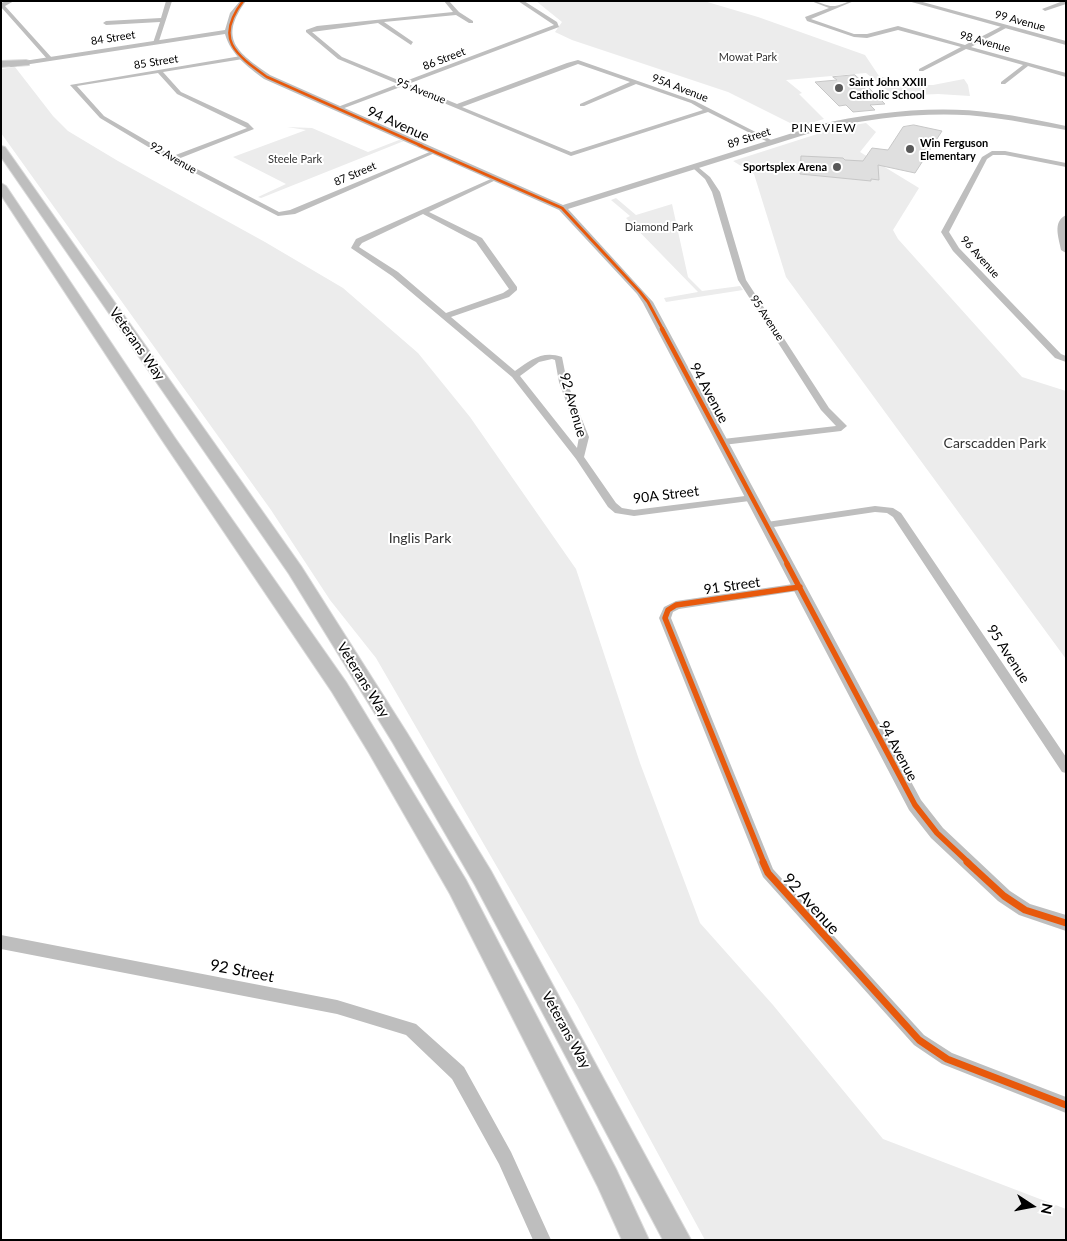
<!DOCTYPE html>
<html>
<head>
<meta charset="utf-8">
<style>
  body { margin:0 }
  #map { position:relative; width:1067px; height:1241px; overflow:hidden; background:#fff; font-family:Lato,sans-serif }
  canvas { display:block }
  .frame { position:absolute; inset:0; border:2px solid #000; pointer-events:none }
  .north { position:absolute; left:1007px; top:1181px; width:50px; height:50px; -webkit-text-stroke:4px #fff; paint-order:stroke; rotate:101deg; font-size:14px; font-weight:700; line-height:20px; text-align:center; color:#000 }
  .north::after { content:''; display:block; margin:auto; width:18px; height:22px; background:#000; clip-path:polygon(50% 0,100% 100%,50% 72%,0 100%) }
</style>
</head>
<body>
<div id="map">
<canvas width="1067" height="1241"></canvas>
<div class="frame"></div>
<div class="north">N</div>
</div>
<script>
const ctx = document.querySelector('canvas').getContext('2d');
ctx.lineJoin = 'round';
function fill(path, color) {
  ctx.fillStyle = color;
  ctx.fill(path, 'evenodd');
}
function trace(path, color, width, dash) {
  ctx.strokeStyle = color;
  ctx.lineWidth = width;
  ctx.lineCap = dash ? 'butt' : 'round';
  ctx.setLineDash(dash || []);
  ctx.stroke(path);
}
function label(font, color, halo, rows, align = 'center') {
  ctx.font = font + ' Lato,sans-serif';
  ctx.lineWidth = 4;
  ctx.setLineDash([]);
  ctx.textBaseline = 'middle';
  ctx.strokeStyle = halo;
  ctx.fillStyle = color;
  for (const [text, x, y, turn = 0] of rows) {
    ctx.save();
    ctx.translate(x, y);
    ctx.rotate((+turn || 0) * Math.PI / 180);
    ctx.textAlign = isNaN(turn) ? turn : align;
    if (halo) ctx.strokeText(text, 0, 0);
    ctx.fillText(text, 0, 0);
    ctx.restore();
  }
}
fill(new Path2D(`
  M536,1H704L758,17L865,55L879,76L906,85H933L964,79L968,85L970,96L938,94L894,96L866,73L786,80L802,93L799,94L824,119L798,127L728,92L572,40L555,32L562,22Z
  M15,67L53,116L68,131L118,161L265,242L343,288L418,353L470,417L576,569L640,763L700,923L773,1005L883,1139L1066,1209V1240H705L577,1005L376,658L330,600L271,510L1,133V69Z
  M866,123L876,132L860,152L919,188L893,230L898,239L1022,377L1066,391V659L786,277L754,174L733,161L836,128Z
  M287,127L312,128L368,152L399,140L404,141L261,198L258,197L286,184L233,157L306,130Z
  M616,198L636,215L672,204L688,277L702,291L740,286L743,290L666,302L664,298L698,292L626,218L630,216L611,200Z`), '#ececec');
const building = new Path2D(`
  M855,75L870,89L885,104L870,105L875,110L853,112L846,105L839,106L815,82L837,80L833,77Z
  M914,125L942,131L915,173L878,165L879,180L871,179V181L800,174L801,156L843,158L845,160L863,161L872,148L888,150L903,127Z`);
fill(building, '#dfdfdf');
trace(building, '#c7c7c7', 1);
const primary = new Path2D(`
  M26,60L29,61V65L1,67V61Z
  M1,146L5,147L301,566L407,733L491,871L691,1240H663L475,885L393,743L289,574L1,157Z
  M1,183L6,186L175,438L346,682L383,743L466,880L616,1169L649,1240H622L598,1187L450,894L369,753L332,692L162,440L1,195Z`);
trace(primary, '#dbdbdb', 2);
fill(new Path2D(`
  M7,1H14L5,6L52,58V60H48L1,7V3Z
  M166,1H172L158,44L153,43L160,22L106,25L103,23L106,21L161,18Z
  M444,1H449L459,12L473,21V23H469L456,15L384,22L413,42L411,45L378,23L312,32L342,57L403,82L554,25L518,1H524L557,22L559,27L408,84L457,104L567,63L578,60L695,101L775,142L770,143L708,112L571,156L403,86L339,110H335V108L398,84L338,59L306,32V30L317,26L453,12ZM578,64L630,82L580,104V106H584L636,84L691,103L703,110L571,152L462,107Z
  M811,1C819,1 827,7 835,6C842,5 847,1 854,1L811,19L854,34H867L898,26L965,45L1002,26H1006V28L971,47L1066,73V77L1028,66L1005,84H1001V82L1023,65L966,49L923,71H919V69L961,47L898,30L867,38L854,37L807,21L805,17L829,8Z
  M1063,1H1066V4L1045,11L1042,9Z
  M241,56L243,59L163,72L181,92L248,123L254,129L178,159L279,212L290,210L432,151L437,152L295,214L278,216L170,160L100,118L70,85ZM158,73L177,94L247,128L173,156L104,116L77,86Z
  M1005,151L1066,163V167L1005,155H993L987,159L949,232L959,248L1061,354L1066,356V362L1055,358L953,251L941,232L982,157L992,151Z
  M694,167H698L710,177L720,192L746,280L829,408L847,426L841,431L723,445L718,442L723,439L836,426L821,410L738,280L712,192L705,179L694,169Z
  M493,178L498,179L429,212L482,238L517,287V290L509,297L451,317L515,371C530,360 543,350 562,357L567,382L589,437L584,457L616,503L622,508L634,510L753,495L758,498L757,500L634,516L615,513L608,507L576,459L512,377L392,276L351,248L356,239ZM423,214L476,242L509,289L503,293L446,313L398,272L359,247L362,243ZM552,359L555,360L559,382L579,437L577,448L520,376L539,362Z
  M875,506L893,508L901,513L1066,757V773L1062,772L893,517L887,513L875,512L767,528L762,525L767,522Z
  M800,583L804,584L805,587L804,590L679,609L673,612L671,618L773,869L924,1035L952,1053L1066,1097V1113L942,1064L914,1045L763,877L659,618L664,607L676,601Z
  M1,935L337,1000L416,1024L464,1067L511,1152L551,1240H533L499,1164L452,1079L406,1035L337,1014L1,949Z`), '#bebebe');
fill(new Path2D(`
  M240,1H246C218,39 237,52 270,75L563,205L818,125C873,112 938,105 994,113C1018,116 1042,121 1066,126V130C1042,126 1018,121 994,118C940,110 876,117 823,129L568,209L653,302L921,800L943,828L1010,891L1030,904L1066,915V931L1019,915L998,901L931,838L909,810L643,303L637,294L559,210L264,79C248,67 231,55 225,34L11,67L7,65L11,63L225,30L230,13Z
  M908,1H919L1066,41V45Z
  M1066,215V253L1061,250C1059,238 1052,222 1066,215Z`), '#bebebe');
fill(primary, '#bebebe');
trace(new Path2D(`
  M243,1C214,39 235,54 267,77L422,146`), '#e8590c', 2.5);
trace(new Path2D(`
  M419,145L562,208L640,292L648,302L663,330`), '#e8590c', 3);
trace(new Path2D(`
  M662,329L788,565`), '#e8590c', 4.5);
trace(new Path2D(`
  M787,564L915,805L937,833L969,863
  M764,863L665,618L668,610L676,605L800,587`), '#e8590c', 5.5);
trace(new Path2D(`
  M763,862L768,873L919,1040L947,1059L1066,1105
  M967,862L1004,896L1025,910L1066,923`), '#e8590c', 7);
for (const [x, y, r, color] of [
  [839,88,5,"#595959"],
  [910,149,5,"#595959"],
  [837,167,5,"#595959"]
]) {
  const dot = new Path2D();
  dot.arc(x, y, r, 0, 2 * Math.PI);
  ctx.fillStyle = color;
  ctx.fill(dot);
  trace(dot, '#fff', 2);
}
label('11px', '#000', '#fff', [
  ["99 Avenue",1020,21,15],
  ["84 Street",113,38,-9],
  ["98 Avenue",985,42,16],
  ["86 Street",444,59,-21],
  ["85 Street",156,62,-9],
  ["95A Avenue",680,88,21],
  ["95 Avenue",421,91,22],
  ["89 Street",749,138,-18],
  ["92 Avenue",173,158,30],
  ["87 Street",355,174,-23],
  ["96 Avenue",980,257,48],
  ["95 Avenue",767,318,57]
]);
label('11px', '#333', '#fff', [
  ["Mowat Park",748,57],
  ["Steele Park",295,159],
  ["Diamond Park",659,227]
]);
label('bold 11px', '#000', '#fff', [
  ["Saint John XXIII",849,82],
  ["Catholic School",849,95],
  ["Win Ferguson",920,143],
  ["Elementary",920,156],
  ["Sportsplex Arena",827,167,"right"]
], 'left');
ctx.letterSpacing = '1px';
label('12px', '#000', '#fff', [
  ["PINEVIEW",824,128]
]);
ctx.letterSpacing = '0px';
label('14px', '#000', '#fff', [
  ["94 Avenue",398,124,24],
  ["Veterans Way",137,344,55],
  ["94 Avenue",709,393,62],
  ["92 Avenue",573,405,74],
  ["90A Street",666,495,-7],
  ["91 Street",732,586,-8],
  ["95 Avenue",1008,654,57],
  ["Veterans Way",363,680,58],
  ["94 Avenue",898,751,62],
  ["Veterans Way",566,1030,61]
]);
label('14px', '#333', '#fff', [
  ["Carscadden Park",995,443],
  ["Inglis Park",420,538]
]);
label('16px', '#000', '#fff', [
  ["92 Avenue",811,904,48],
  ["92 Street",242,971,11]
]);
</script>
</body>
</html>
